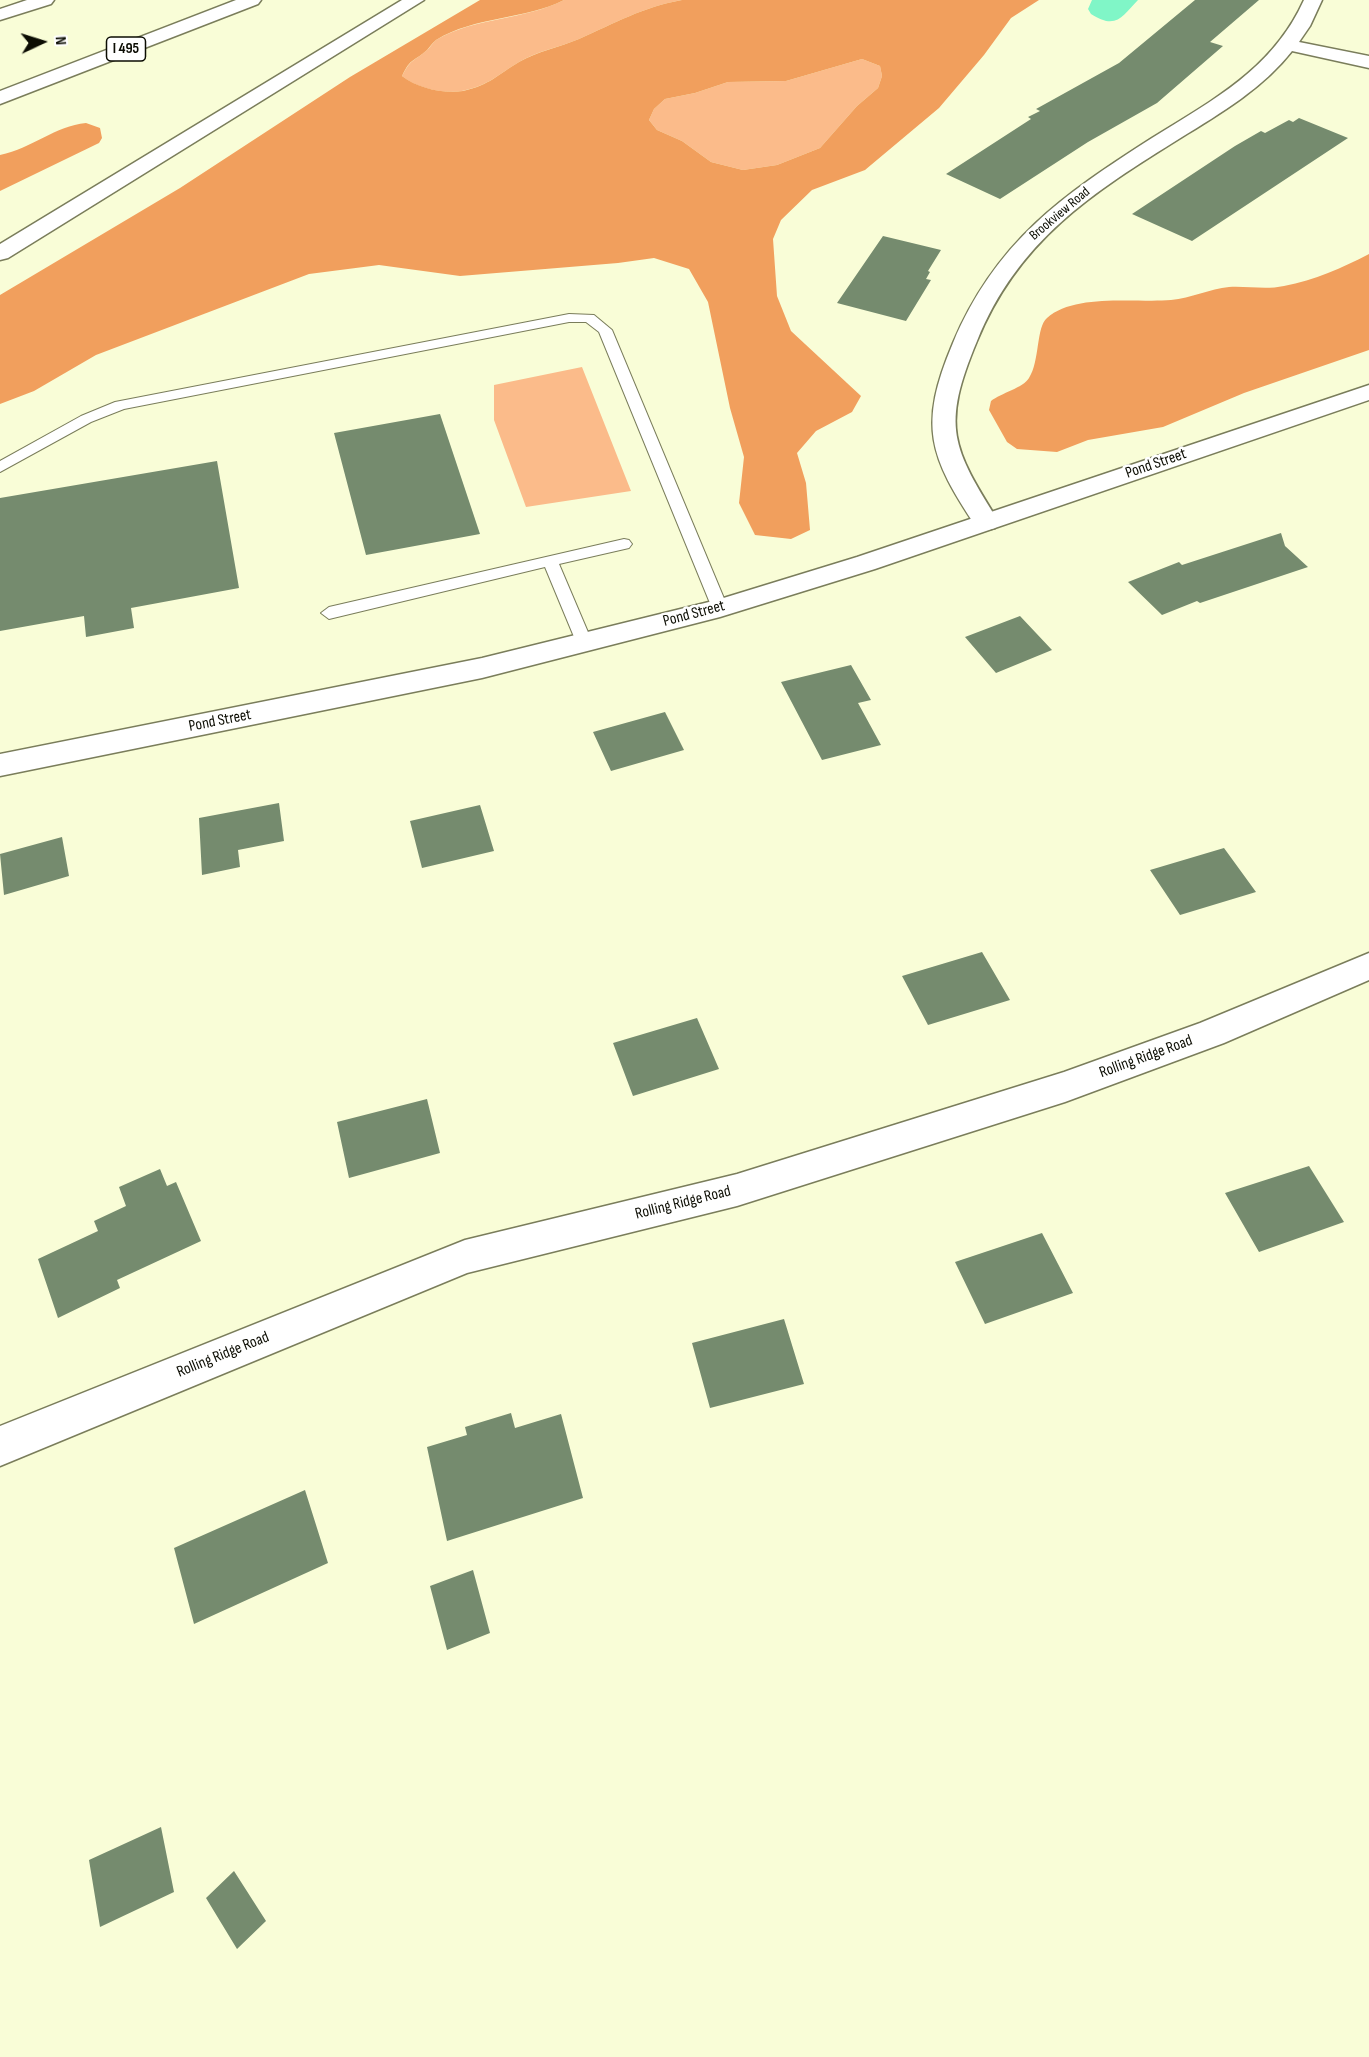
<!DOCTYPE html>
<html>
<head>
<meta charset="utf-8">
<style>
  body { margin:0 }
  #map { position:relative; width:1369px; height:2057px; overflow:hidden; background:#f9fdd7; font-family:"Sofia Sans Condensed",sans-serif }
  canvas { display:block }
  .north { position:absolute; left:12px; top:12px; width:60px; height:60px; -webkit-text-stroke:4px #fff; paint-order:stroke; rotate:86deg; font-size:16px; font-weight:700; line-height:24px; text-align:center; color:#0c0d03 }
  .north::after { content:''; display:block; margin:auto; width:21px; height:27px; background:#0c0d03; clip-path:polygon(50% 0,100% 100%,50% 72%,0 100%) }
</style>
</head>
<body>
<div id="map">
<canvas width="1369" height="2057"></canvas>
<div class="north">N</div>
</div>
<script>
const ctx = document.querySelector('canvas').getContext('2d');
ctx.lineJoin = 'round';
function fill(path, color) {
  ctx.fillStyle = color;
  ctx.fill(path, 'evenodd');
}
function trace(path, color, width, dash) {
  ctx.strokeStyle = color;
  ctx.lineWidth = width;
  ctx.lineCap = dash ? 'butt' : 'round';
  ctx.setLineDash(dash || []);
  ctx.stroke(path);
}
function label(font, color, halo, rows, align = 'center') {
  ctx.font = font + ' "Sofia Sans Condensed",sans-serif';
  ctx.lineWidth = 5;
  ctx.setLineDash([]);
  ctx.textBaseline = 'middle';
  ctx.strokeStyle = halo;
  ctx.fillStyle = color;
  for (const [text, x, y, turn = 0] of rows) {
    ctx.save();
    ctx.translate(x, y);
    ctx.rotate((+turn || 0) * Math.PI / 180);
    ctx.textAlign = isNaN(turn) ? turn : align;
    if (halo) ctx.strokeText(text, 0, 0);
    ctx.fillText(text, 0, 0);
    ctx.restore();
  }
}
fill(new Path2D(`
  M564,0H682C643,7 615,23 579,39C560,47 537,51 519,62C497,75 490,85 462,91C443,94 416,88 402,76C412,57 414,62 427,50C431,47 432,43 436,40C475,17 525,20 564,0Z
  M862,59L880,66L882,76L878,88L857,106L820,148L777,165L743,170L711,162L682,141L657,130L649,120L654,109L665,99L695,93L728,82L786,81Z
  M582,367L631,491L526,507L494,420V385Z`), '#fbbb8a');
fill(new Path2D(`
  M480,0H564C525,20 475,16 436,40C432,43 430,47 427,50C414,62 411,57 402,76C417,88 443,94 463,91C490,85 497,75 519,62C538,51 560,47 579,39C615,23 643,7 682,0H1039L1011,18L984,55L939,108L865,170L812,190L781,220L773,239L777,296L791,331L861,396L852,412L816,431L797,453L806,483L810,530L791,539L755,535L739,503L744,457L730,408L708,302L689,269L654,258L618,263L460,276L379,265L309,274L96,355L34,391L0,404V295L180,188L350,77ZM862,59L880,66L882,76L878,88L857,106L820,148L777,165L743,170L711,162L682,141L657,130L649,120L654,109L665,99L695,93L728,82L786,81Z
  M86,123L100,128L102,138L99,143L0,191V155C33,148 55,126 86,123Z
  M1369,254V350L1244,393L1163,427L1088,440L1057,452L1017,449L1007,442L989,410L991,401C1001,393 1023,388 1029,378C1040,361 1036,327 1047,318C1074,293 1137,303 1171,300C1191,298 1210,289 1229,287C1248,286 1266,290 1284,286C1315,280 1342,268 1369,254Z`), '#f19f5d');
fill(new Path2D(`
  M1092,0H1138C1123,15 1117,31 1091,14L1088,9Z`), '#80f6c7');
fill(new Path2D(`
  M1195,0H1259L1210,42L1223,46L1157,103L1088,142L1000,199L946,174L1031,119L1028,117L1040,111L1036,109L1119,63Z
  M1299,118L1348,138L1192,241L1132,214L1235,146L1261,131L1265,133L1289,120L1293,122Z
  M883,236L941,250L928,271L930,272L926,279L931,280L906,321L837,303Z
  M440,414L480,534L366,555L334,433Z
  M217,461L239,588L131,608L134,628L86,637L84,616L0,631V498Z
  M1281,533L1285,546L1308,567L1200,603L1197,601L1162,615L1128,582L1179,562L1182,565Z
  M1020,616L1052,650L996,673L965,637Z
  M851,665L871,700L858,703L881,745L822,760L781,682Z
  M665,712L684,750L611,771L593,732Z
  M279,803L284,841L238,850L240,867L202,875L199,818Z
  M480,805L494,851L422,868L410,821Z
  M62,837L69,876L4,895L0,854Z
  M1224,848L1256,892L1180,915L1150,870Z
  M982,952L1010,1000L928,1025L902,976Z
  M697,1018L719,1069L633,1096L613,1043Z
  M427,1099L440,1153L349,1178L337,1122Z
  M1309,1166L1344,1222L1259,1252L1225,1193Z
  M160,1169L167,1186L176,1182L201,1241L117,1280L120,1288L58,1318L38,1259L98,1231L94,1221L126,1206L119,1187Z
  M1042,1233L1073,1293L985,1324L955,1262Z
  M784,1319L804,1384L710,1408L692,1343Z
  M511,1413L515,1428L561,1414L583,1498L447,1541L427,1447L467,1435L465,1427Z
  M305,1490L328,1563L194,1624L174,1548Z
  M473,1570L490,1633L447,1650L430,1586Z
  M161,1827L174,1892L100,1927L89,1860Z
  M234,1871L266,1921L237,1949L206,1898Z`), '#758b6e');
const service = new Path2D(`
  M569,314L594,315L612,330L728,608L726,612H714L712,608L599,332L586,322H569L124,409L91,422L0,472V461L81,416L115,402Z
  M624,539L629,540L632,544L629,548L559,564L593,644L585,650L577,644L545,567L329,619L321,613L329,607Z`);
const minor = new Path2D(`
  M1304,0H1322L1310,26L1299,42L1369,56V68L1292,51C1263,88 1221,113 1182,137C1092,193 1018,240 977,341C941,427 952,447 999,522L995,528L986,530L977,528C929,456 918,426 953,343C996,241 1063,195 1152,138C1213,100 1273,69 1304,0Z
  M1369,953V980L1224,1043L1065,1102L737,1206L467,1273L0,1466V1426L465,1240L737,1174L1064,1072L1200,1023Z`);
const secondary = new Path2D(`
  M1369,385V400L875,569L720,617L482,678L0,776V754L482,658L717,600L857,557Z`);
const motorway = new Path2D(`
  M27,0H54L51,4L0,20V9Z
  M236,0H261L258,4L0,104V91Z
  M402,0H424L8,258L0,260V244Z`);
trace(service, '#7a7d5b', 2);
trace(minor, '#7a7d5b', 3);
trace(secondary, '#7a7d5b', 3);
trace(motorway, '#7a7d5b', 3);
fill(service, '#fff');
fill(minor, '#fff');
fill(secondary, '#fff');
fill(motorway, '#fff');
label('14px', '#0c0d03', '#fff', [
  ["Brookview Road",1060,214,-40]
]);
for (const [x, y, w] of [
  [126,49,39]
]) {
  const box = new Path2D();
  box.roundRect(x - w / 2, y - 12, w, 24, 4.5);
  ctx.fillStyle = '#fff';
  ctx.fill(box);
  trace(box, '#0c0d03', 1.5);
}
label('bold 15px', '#0c0d03', null, [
  ["I 495",126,49]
]);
label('16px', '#0c0d03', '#fff', [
  ["Pond Street",1156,464,-19],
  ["Pond Street",694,614,-15],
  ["Pond Street",220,721,-11],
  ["Rolling Ridge Road",1146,1057,-20],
  ["Rolling Ridge Road",683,1203,-14],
  ["Rolling Ridge Road",223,1355,-22]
]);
</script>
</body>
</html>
